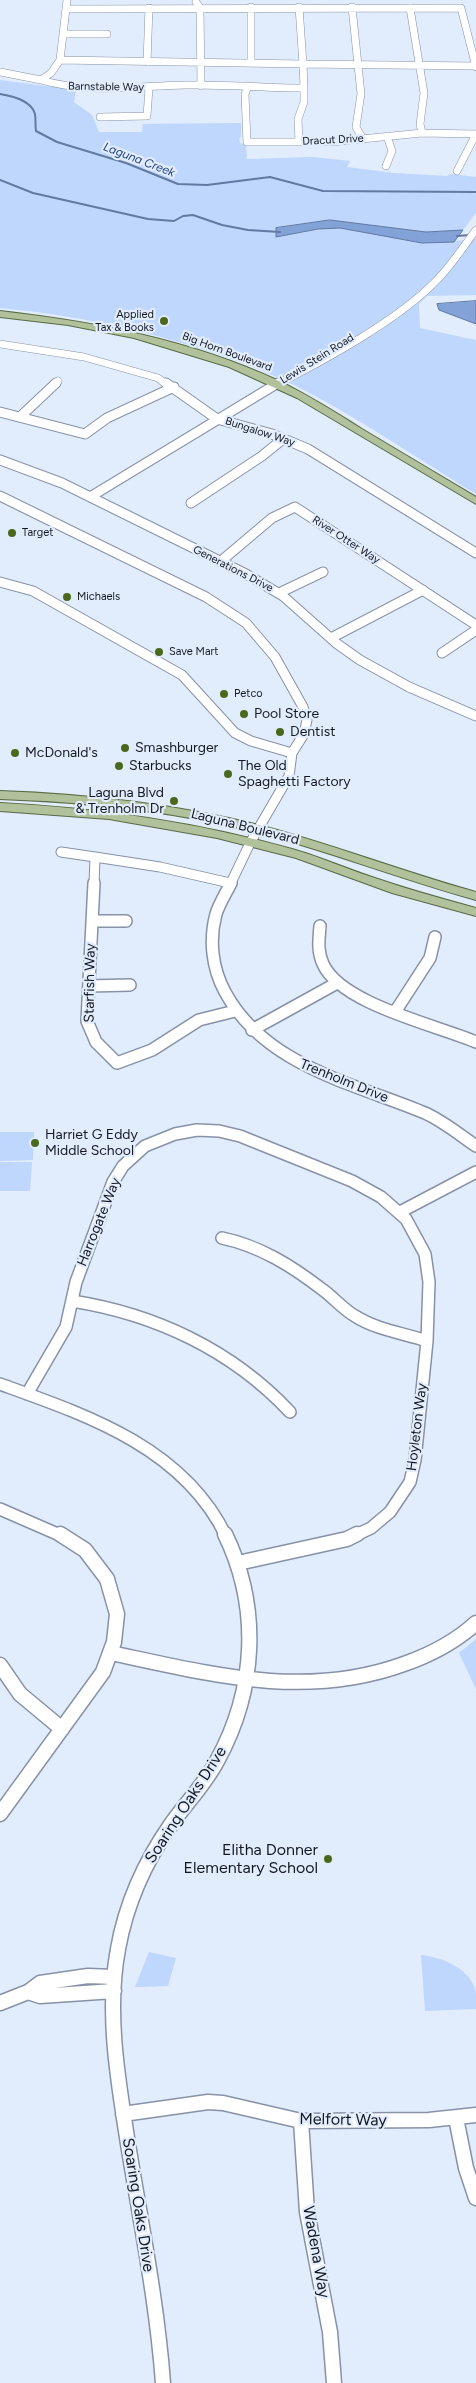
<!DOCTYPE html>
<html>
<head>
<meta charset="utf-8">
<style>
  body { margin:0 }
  canvas { display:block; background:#e1ecfd }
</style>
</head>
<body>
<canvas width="476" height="2383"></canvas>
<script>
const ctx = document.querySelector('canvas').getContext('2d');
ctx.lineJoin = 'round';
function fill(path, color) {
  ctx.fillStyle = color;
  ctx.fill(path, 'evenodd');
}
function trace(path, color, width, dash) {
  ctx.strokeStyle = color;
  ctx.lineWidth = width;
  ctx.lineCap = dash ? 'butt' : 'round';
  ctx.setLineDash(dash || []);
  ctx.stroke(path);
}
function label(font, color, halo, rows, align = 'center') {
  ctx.font = font + ' Figtree,sans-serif';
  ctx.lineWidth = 4.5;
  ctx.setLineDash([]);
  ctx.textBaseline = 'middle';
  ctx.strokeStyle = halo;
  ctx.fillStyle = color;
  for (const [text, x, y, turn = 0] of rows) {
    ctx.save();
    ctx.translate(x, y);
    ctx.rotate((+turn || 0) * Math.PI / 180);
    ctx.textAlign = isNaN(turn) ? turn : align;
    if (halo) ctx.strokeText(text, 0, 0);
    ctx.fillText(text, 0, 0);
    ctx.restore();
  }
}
fill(new Path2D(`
  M0,80L76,90L74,102L92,115L99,132H142L143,124L241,123V136L239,139L240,143L246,145L247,159L313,157L350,161L347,167L394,173L447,176L450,174L476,177V213L463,230L426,232L330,220L276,237C297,234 320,226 341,228C386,232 431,246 476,239V295L427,296L419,304L420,328L476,340V494C408,453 331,398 258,369C176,337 88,316 0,308Z
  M0,1132H34L33,1160L0,1161Z
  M0,1162H32L30,1191H0Z
  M476,1639V1689L459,1653Z
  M149,1952L176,1958L168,1986L135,1987Z
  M421,1955C442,1957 472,1969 476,1993C476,1998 476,2004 476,2009L425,2011Z`), '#bfd6fd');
const water = new Path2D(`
  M330,220L426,232L463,230L454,242L422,243L340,228L318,229L276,237V228Z
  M476,301V324L439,310L437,304Z`);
fill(water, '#83a2d8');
trace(water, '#6279a1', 1);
trace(new Path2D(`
  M0,94C12,96 31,100 35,114C36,120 35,125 36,131L57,142L126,163L178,184L207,185L270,177L323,191L476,192
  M0,180L33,193L148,219L174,221L183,216L193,215L222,225L248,230L280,232
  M457,236L470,235`), '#6279a1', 2);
const minorFar3 = new Path2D(`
  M67,0L60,60L51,73L41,80C89,94 136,86 185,85C225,84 264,88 304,88L303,64L476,66
  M196,2L200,8L201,86
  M251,7V62
  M352,7L361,94L356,127L363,139
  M410,8L424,93L420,124L422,133
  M66,9L461,8L476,67
  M63,34H107
  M60,60L303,64L299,7
  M147,62L149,8
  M0,72L41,80
  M248,86L245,94L247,142H331L422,133L476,134
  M100,117L147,116L149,88
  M299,142L298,119L304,102V88
  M386,166L392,151L387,136
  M457,171L476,134
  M0,344L84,357L158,378L167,385
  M54,385L58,381
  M276,385C326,359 397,321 436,281C451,266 463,247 476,230`);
const minorFar2 = new Path2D(`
  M166,383L217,419L272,434L308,449L476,553
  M0,412L85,434L107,418L174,387
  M21,416L56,383
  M0,460L62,483L246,574L283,596L336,643L360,660L409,687L476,716
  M0,496L206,597L246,623L275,657L303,707L307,720L304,734L292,753L289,776L250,843L230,885
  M90,497L278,383
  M191,503L262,456L283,439
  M220,562L272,518L295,507L476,625
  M0,582L33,591L182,675L235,733L251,741L292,753
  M279,593L323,572
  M331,638L423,590
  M442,653L476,630
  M61,852L95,857L94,885
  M95,857L160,867L230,883`);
const minorFar1 = new Path2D(`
  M94,883L87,1021L96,1042L117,1063L152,1050L199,1020L235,1011
  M231,883C226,893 219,904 216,914C209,940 212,968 225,992C265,1066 353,1083 425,1113C443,1121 460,1135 476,1146
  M92,921H126
  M320,926C319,939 317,951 323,964C341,1004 436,1025 476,1042
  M89,986L130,985
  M395,1012L430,958L435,937
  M252,1030L337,983
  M400,1212L476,1172
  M222,1238C260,1246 292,1266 323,1290C334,1298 343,1309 355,1316C377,1330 403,1333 427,1341
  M72,1301C155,1314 232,1350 290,1412
  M0,1384C86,1415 183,1447 226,1536
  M27,1394L66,1327L76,1282L113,1182L123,1166L145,1146L175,1134L197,1130L219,1131L240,1136L352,1181L381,1197L406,1219L425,1254L429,1282L427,1341L415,1460L410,1482L390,1512L371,1528L354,1536
  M0,1509L62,1536`);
const minor = new Path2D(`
  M238,1563L347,1539L357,1534
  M111,1653C210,1674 305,1700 404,1664C430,1655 455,1642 476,1623
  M0,1665L20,1694L62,1729
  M0,1814L103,1672L114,1642L117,1614L107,1579L85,1550L60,1534
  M28,1992L40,1996L114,1991
  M0,2003L28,1992L40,1983L88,1976L114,1977
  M123,2114L208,2102L223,2103L301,2121L429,2120L476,2115
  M456,2118L466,2168L476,2198
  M301,2121L307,2212L330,2332L334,2383
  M163,2383C157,2302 141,2224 128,2144C118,2080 106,2013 118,1949C126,1904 146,1860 172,1823C187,1802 205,1784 217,1761C256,1690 261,1608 225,1534`);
const major = new Path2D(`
  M0,311C96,322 191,340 279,381C308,395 335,412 362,429C400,452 438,474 476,497V504L297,398L229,367L134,338L68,325L0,317Z
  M0,791C87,794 174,804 259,825C332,844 403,872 476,892V900C403,880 332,852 259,833C174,811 87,802 0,799Z
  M0,803C99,808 196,822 292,849C321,857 349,870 378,879C410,890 443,899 476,908V916L392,893L296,858L217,838L109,819L0,811Z`);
trace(minorFar3, '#8792a7', 8);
trace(minorFar2, '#8792a7', 11);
trace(minorFar1, '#8792a7', 14);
trace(minor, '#8792a7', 17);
trace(major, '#576b44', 2);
trace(minorFar3, '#fff', 7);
trace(minorFar2, '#fff', 9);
trace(minorFar1, '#fff', 11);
trace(minor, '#fff', 14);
fill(major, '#b0c19b');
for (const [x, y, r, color] of [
  [164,321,5,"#4a681c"],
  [12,533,5,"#4a681c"],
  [67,597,5,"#4a681c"],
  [159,652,5,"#4a681c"],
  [224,694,5,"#4a681c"],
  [244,714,5,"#4a681c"],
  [280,732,5,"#4a681c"],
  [125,748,5,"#4a681c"],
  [15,753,5,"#4a681c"],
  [119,766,5,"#4a681c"],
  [228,774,5,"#4a681c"],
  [174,801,5,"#4a681c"],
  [35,1143,5,"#4a681c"],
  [328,1859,5,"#4a681c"]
]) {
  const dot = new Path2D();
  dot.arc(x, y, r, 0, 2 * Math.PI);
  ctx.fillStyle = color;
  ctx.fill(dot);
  trace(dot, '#e1ecfd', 2);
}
label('11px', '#141920', '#e1ecfd', [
  ["Barnstable Way",106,87,1],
  ["Dracut Drive",333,140,-3],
  ["Big Horn Boulevard",227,352,20],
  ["Lewis Stein Road",317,359,-32],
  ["Bungalow Way",260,432,18],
  ["River Otter Way",346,540,33],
  ["Generations Drive",233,569,27]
]);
label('11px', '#141920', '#e1ecfd', [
  ["Applied",154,315,"right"],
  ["Tax & Books",154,328,"right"],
  ["Target",22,533],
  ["Michaels",77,597],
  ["Save Mart",169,652],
  ["Petco",234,694]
], 'left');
label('italic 12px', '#1f4283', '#e1ecfd', [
  ["Laguna Creek",139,160,21]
]);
label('14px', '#141920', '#e1ecfd', [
  ["Pool Store",254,714],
  ["Dentist",290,732],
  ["Smashburger",135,748],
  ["McDonald's",25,753],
  ["Starbucks",129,766],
  ["The Old",238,766],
  ["Spaghetti Factory",238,782],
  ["Laguna Blvd",164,793,"right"],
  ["& Trenholm Dr",164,809,"right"],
  ["Harriet G Eddy",45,1135],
  ["Middle School",45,1151]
], 'left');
label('14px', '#141920', '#e1ecfd', [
  ["Laguna Boulevard",245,827,14],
  ["Starfish Way",90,983,-89],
  ["Trenholm Drive",344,1081,22],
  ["Harrogate Way",99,1222,-68],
  ["Hoyleton Way",417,1427,-83]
]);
label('16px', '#141920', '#e1ecfd', [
  ["Soaring Oaks Drive",186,1805,-57],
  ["Melfort Way",343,2120,1],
  ["Soaring Oaks Drive",138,2205,81],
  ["Wadena Way",316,2252,80]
]);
label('16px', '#141920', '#e1ecfd', [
  ["Elitha Donner",318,1850],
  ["Elementary School",318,1868]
], 'right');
</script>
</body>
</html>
